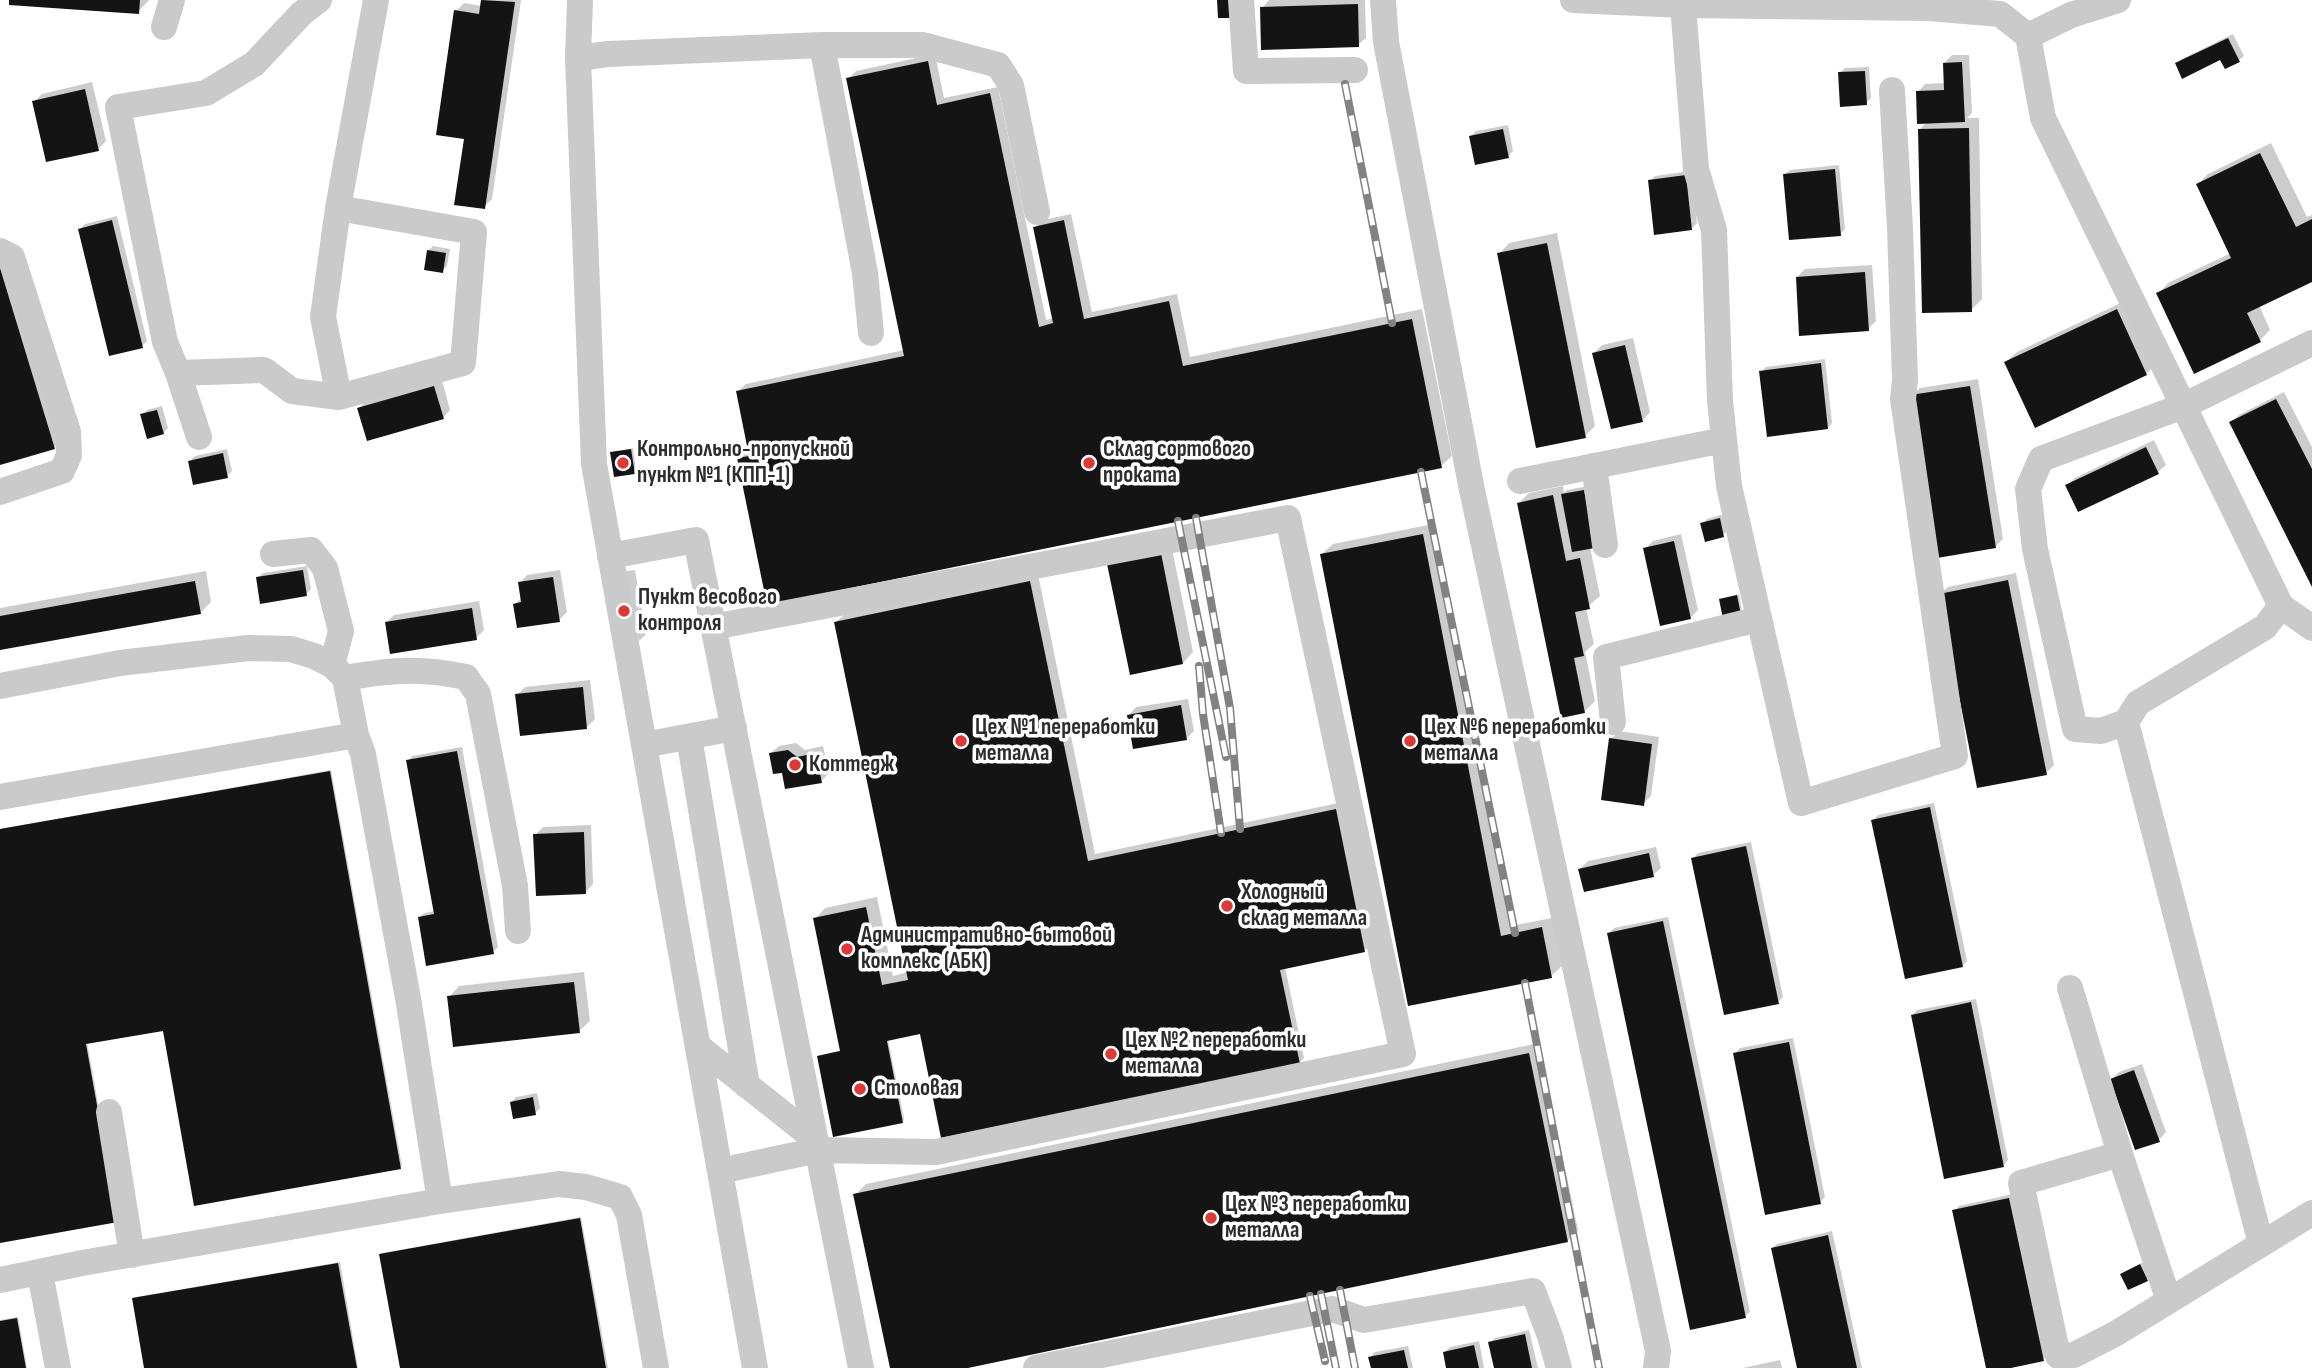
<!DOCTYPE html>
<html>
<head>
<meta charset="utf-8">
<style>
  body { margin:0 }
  canvas { display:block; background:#fff }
</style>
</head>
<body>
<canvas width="2312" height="1368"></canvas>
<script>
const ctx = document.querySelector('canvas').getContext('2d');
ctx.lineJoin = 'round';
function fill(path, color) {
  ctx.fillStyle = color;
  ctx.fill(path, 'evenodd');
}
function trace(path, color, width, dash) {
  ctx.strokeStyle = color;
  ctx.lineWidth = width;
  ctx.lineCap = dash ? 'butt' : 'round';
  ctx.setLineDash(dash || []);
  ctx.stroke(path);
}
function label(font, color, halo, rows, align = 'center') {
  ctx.font = font + ' "Sofia Sans Condensed",sans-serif';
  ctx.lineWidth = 7;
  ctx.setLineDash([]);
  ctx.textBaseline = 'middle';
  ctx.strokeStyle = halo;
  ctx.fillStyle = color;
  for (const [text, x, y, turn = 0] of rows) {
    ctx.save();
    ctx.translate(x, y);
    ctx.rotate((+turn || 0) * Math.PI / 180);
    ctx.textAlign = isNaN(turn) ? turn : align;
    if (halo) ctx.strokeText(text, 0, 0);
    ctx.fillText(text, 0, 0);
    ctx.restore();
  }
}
fill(new Path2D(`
  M11,0H149L138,12Z
  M483,0H521L492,199L484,207L466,137L456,11L464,3L482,6Z
  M1269,0H1365L1366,38L1358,45L1262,8Z
  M2233,34L2244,56L2239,60L2221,58L2177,64L2182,59Z
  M935,54L944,98L998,87L1046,320L1054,318L1035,228L1043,220L1071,214L1092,312L1177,294L1190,357L1422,309L1452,456L1441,466L739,459L750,448L738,391L746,384L904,350L848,79L856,71Z
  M1952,55H1969L1972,113L1967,118H1979L1982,299L1971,310L1920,129L1927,122L1918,92L1925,84L1945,83L1944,63Z
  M1869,67L1871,98L1866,103L1840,73L1845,68Z
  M92,82L106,141L98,149L34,102L42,94Z
  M1508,125L1513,151L1508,156L1471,136L1476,131Z
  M2271,143L2307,217L2312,215V281L2259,305L2270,330L2260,340L2158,294L2168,283L2231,253L2198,184L2208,174Z
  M1839,165L1845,229L1840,234L1785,174L1790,170Z
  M1690,171L1697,223L1692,228L1650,181L1655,176Z
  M117,216L147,341L142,346L80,229L85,224Z
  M1557,233L1595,426L1585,436L1499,254L1509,243Z
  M433,246L450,249L447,266L442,271L428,251Z
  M0,258L62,440L54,447L0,464Z
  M1872,265L1876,321L1868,329L1797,277L1805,269Z
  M2127,300L2157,363L2146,374L2036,426L2006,362L2017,352Z
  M1633,338L1650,412L1643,420L1612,427L1594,353L1602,345Z
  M1825,359L1832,423L1828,428L1761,372L1766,367Z
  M1978,379L2003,539L1996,546L1912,396L1920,388Z
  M442,380L450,410L443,418L359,408L367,400Z
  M2284,392L2312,447V583L2231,423L2239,415Z
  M162,406L168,428L163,433L142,415L147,410Z
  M2154,440L2166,465L2158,472L2067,486L2075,478Z
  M633,448L636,471L634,473L612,453Z
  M227,449L232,471L227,476L190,461L195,456Z
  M1563,486L1564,493L1567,490L1588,486L1590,547L1600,596L1586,608L1594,644L1585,652L1595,701L1584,712L1519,503L1529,493Z
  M1724,514L1728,530L1723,535L1702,524L1707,519Z
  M1433,524L1511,926L1552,918L1562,966L1551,976L1410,1004L1322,554L1333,544Z
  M1681,534L1698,610L1690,618L1645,549L1653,541Z
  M1171,544L1193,652L1183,663L1109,565Z
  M307,566L311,589L306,594L258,578L263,573Z
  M560,570L567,612L559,620L515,604L522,598L520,583L527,575Z
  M635,570L646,634L639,641L619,572Z
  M206,571L211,602L200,613L0,648V608Z
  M2016,573L2054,765L2046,773L1940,594L1948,587Z
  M1038,574L1095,854L1343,802L1372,942L1365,950L1285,967L1304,1058L1299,1063L921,1032L888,1039L904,1119L903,1121L818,1056L842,1050L815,919L825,908L877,897L893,976L908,972L836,622L844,615Z
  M1739,594L1742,611L1740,613L1721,599Z
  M479,601L484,630L476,638L387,622L394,615Z
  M590,680L595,719L587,727L517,695L525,687Z
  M1188,699L1194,731L1186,739L1129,715L1136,707Z
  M1619,731L1659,737L1651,796L1643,804L1611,739Z
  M796,743L805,750L823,746L829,773L821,781L783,771L771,753L779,746Z
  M462,747L498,947L493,952L419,918L424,913L435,911L408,761L412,756Z
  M331,770L402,1166L400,1168L164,1029L87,1042L119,1219L0,1241V829Z
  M1934,803L1967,961L1962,966L1873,820L1878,815Z
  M591,825L593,884L586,892L535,835L543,827Z
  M1751,842L1783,997L1778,1002L1693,858L1698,853Z
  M1656,847L1661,868L1653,875L1580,869L1588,861Z
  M1668,917L1750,1312L1745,1316L1609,933L1614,928Z
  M584,972L590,1021L579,1031L449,997L459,986Z
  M1976,999L2008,1160L2004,1165L1912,1015L1917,1010Z
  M1793,1038L1825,1197L1820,1202L1735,1053L1740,1048Z
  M1539,1043L1578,1230L1567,1241L959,1368H891L855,1195L866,1184Z
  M2142,1064L2166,1132L2159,1140L2112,1079L2119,1072Z
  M537,1093L540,1108L535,1113L511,1102L516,1097Z
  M2013,1194L2048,1354L2043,1359L2003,1368H1987L1954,1211L1959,1206Z
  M581,1217L608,1368H401L381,1255L383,1253Z
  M1832,1231L1862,1368H1799L1772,1248L1777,1244Z
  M2145,1261L2152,1274L2147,1279L2122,1274Z
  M340,1262L358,1368H146L134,1299L136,1297Z
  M18,1317L27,1368H0V1320Z
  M1529,1330L1538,1368H1496L1490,1343L1495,1338Z
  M1479,1341L1484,1368H1448L1445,1352L1450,1347Z
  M1408,1346L1413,1368H1373L1370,1357L1375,1352Z
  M1780,1360L1782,1368H1743Z`), '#0003');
fill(new Path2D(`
  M9,0H140L139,14L9,5Z
  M481,0L515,2L485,209L454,205L464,139L436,135L454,10L479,14Z
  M1217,0H1233L1234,18H1218Z
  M1358,4L1359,47L1261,50L1260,7Z
  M2228,38L2240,62L2225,69L2220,60L2182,79L2175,63Z
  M928,61L937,105L990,93L1039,327L1053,323L1033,227L1064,220L1084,319L1169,301L1183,366L1412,319L1442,468L767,605L737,458L749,456L736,391L904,356L846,78Z
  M1962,62L1965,122L1917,124L1916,91L1944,90L1943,63Z
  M1865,71L1867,105L1840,107L1838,72Z
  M85,89L99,151L46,162L32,101Z
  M1969,128L1972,312L1922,313L1918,129Z
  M1503,129L1509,158L1475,165L1469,136Z
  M2260,153L2296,227L2312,219V282L2247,313L2261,342L2194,374L2156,293L2231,258L2196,184Z
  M1835,169L1841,236L1789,240L1783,174Z
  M1686,175L1692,230L1654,235L1648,180Z
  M112,220L143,348L109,356L78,229Z
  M1547,243L1586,438L1536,448L1497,253Z
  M427,250L446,253L443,273L424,270Z
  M0,268L55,449L0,465Z
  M1865,272L1869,331L1799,336L1796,277Z
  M2117,309L2147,375L2035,428L2004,362Z
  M1625,345L1643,422L1611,429L1592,353Z
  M1821,363L1828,429L1767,437L1759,371Z
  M434,386L444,419L367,441L357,408Z
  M1970,386L1996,548L1937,558L1910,395Z
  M2276,399L2312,469V587L2229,422Z
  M157,410L164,434L147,439L140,414Z
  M2146,447L2159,474L2078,512L2065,485Z
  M631,449L635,474L614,477L610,452Z
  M223,453L228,478L193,485L188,461Z
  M1584,490L1595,548L1572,552L1561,494Z
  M1553,495L1566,561L1580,558L1590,609L1575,612L1584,656L1574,658L1585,713L1561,718L1517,503Z
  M1720,518L1724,537L1705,542L1700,523Z
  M1423,534L1501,936L1542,927L1552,978L1408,1006L1320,554Z
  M1674,541L1691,619L1660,626L1643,548Z
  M1161,553L1183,664L1130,675L1107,564Z
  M303,570L307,596L260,604L256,577Z
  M553,577L560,622L517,628L513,604L521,602L518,582Z
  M2008,580L2047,775L1977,788L1939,594Z
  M195,581L201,614L0,650V616Z
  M1030,581L1088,861L1336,809L1365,952L1280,970L1300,1064L941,1138L920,1034L887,1041L903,1123L833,1137L817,1056L840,1051L813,918L866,907L882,985L908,980L834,622Z
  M1737,595L1741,615L1723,619L1719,599Z
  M472,608L477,640L390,654L385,622Z
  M583,687L587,729L520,736L515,694Z
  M1181,705L1187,740L1133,749L1127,715Z
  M1609,738L1652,744L1644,806L1601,800Z
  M788,750L797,757L816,753L822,783L785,789L782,773L773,774L769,753Z
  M457,751L494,954L426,966L418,917L434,914L406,760Z
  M330,771L401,1169L194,1206L163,1031L86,1044L118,1222L0,1243V829Z
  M1930,807L1963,967L1905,979L1871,820Z
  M584,832L586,894L536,896L533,834Z
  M1746,846L1779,1004L1724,1015L1691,858Z
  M1649,853L1654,877L1584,892L1578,869Z
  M1663,921L1746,1318L1690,1330L1607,933Z
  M574,982L580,1033L453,1047L447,996Z
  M1971,1002L2004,1167L1944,1179L1911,1015Z
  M1789,1042L1821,1204L1765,1215L1733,1053Z
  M1529,1053L1568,1242L968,1368H890L853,1194Z
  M2134,1070L2160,1142L2135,1150L2110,1079Z
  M533,1097L536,1115L513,1119L510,1102Z
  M2009,1198L2044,1361L2011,1368H1986L1952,1210Z
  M580,1218L606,1368H400L379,1254Z
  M1828,1235L1857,1368H1797L1771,1248Z
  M338,1263L357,1368H144L132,1298Z
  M2140,1264L2148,1281L2128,1290L2120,1274Z
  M17,1318L26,1368H0V1321Z
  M1525,1334L1532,1368H1494L1488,1342Z
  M1474,1345L1479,1368H1446L1443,1352Z
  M1404,1350L1408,1368H1371L1368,1357Z`), '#141414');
trace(new Path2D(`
  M580,0L578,58L594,464L755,1368
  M1241,0L1246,71L1355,70
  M1383,0L1386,42L1472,490L1658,1351L1656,1368
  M1573,0L1683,5L1929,8L2000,14L2028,36
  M2118,0L2071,15L2028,36L2043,118L2281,606L2265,627L2138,703L2126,722L2261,1244
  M1683,5L1696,169L1714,230L1720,401L1729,486L1801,803L1955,756L1903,399L1905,380L1900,228L1892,90
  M164,27L172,0
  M822,45H923L998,65L1011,85L1037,212
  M578,58L608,54L822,45L865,273L871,333
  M338,208L474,232L463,363L339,397L323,317L338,208L376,0
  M0,251L12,257L68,432L69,455L62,471L0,492
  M178,373L165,342L118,107L206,93L254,64L302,13L319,0
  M199,437L178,373L264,370L292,391L339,397
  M1594,466L1605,545
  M1520,481L1724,440
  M273,554L311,550L325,568L341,631L332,665
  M610,556L696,540L861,1368
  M2281,606L2312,628
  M713,627L1288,518L1403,1054L936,1152L818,1150L720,1171
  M345,678C390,670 421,667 466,677L478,694L515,886L518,931
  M0,686L120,663L248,648L291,649L314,656L332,665L345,678L356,735L0,797
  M1613,722L1606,657L1759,619
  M2126,722L2101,731L2075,729L2035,549L2028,489L2041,459L2183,406L2312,343
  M689,737L747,1086
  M644,745L734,728
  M2070,988L2120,1154
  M699,1047L816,1140
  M109,1112L132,1255
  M440,1201L559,1184L586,1187L620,1197L629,1215L656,1368
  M40,1273L58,1368
  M0,1280L82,1263L440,1201L408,998L363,754L356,735
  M2169,1301L2120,1154L2021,1183L2058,1356L2074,1355L2115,1334L2312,1213
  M1036,1368L1332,1309L1364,1320L1533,1291L1550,1336L1559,1368`), '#cacaca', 26);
const rail = new Path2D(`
  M1345,84L1392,323
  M1421,472L1515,933
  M1196,518L1230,708L1240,829
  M1178,521L1226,757
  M1199,666L1203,714L1221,833
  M1525,983L1599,1368
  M1340,1290L1355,1368
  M1321,1294L1336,1368
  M1310,1296L1325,1361`);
trace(rail, '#828282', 8);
trace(rail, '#fff', 5, [16]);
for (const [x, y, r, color] of [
  [623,463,7,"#da3b39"],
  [1089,463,7,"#da3b39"],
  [624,611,7,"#da3b39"],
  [961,741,7,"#da3b39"],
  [1410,741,7,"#da3b39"],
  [795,765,7,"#da3b39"],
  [1227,906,7,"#da3b39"],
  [847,949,7,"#da3b39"],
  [1111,1054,7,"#da3b39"],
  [860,1089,7,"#da3b39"],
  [1211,1218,7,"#da3b39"]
]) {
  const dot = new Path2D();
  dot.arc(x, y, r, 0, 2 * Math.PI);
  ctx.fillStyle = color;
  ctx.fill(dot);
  trace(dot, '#fff', 2.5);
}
label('bold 23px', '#2d2d2d', '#fff', [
  ["Контрольно-пропускной",637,450],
  ["пункт №1 (КПП-1)",637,476],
  ["Склад сортового",1103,450],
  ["проката",1103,476],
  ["Пункт весового",638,598],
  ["контроля",638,624],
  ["Цех №1 переработки",975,728],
  ["металла",975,754],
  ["Цех №6 переработки",1424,728],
  ["металла",1424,754],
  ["Коттедж",809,765],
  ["Холодный",1241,893],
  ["склад металла",1241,919],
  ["Административно-бытовой",861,936],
  ["комплекс (АБК)",861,962],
  ["Цех №2 переработки",1125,1041],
  ["металла",1125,1067],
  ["Столовая",874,1089],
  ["Цех №3 переработки",1225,1205],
  ["металла",1225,1231]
], 'left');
</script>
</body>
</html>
